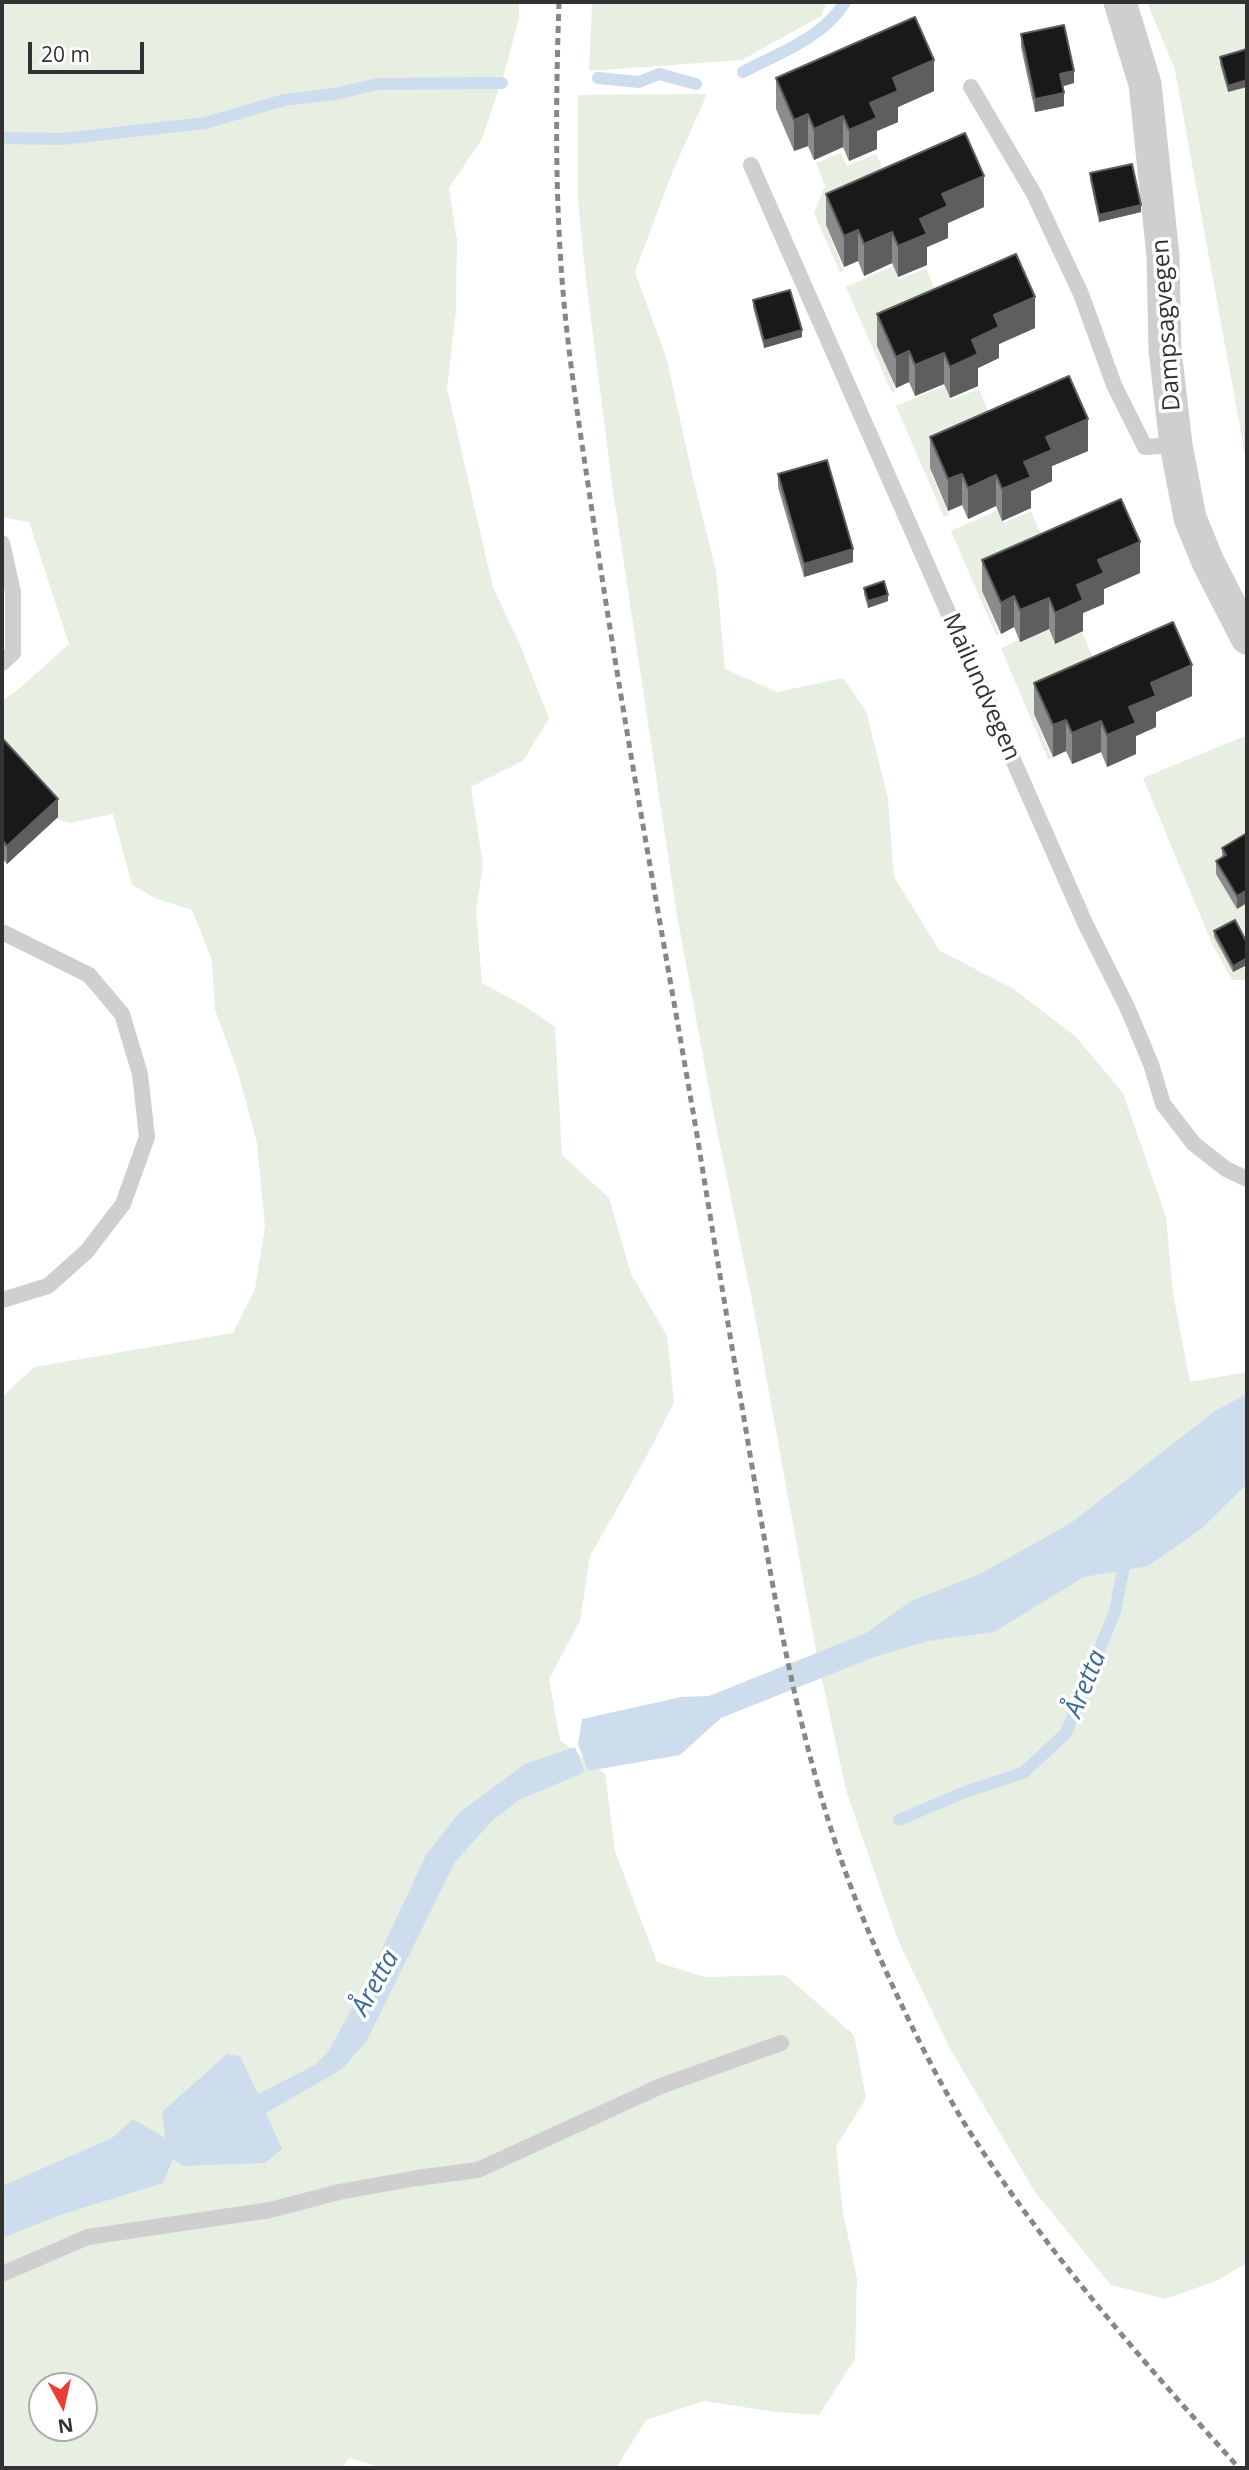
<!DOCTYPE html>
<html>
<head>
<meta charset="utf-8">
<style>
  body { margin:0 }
  #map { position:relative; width:1249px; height:2470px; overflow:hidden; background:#fff; font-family:"Open Sans",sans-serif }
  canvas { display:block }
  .frame { position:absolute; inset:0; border:4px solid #323232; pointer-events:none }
  .north { position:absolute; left:28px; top:2372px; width:70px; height:70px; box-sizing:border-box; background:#fff; border:2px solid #adadad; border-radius:50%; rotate:172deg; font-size:19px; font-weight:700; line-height:28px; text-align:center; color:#323232 }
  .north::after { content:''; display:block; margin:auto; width:24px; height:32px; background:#e93e35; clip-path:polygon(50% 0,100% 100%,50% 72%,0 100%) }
  .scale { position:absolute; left:28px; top:42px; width:116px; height:32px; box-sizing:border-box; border:4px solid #323232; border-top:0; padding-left:9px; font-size:21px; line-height:24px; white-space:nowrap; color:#323232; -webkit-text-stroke:5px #fff; paint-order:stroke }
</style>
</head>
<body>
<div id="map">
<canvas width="1249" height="2470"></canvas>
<div class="frame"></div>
<div class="north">N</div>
<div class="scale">20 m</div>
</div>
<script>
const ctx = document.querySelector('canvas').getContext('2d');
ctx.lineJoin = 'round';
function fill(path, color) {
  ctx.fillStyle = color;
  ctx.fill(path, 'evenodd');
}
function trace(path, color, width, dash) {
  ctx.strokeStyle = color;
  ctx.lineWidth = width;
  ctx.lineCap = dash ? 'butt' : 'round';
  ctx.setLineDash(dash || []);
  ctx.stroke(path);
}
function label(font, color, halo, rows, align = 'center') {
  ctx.font = font + ' "Open Sans",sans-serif';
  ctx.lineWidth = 7;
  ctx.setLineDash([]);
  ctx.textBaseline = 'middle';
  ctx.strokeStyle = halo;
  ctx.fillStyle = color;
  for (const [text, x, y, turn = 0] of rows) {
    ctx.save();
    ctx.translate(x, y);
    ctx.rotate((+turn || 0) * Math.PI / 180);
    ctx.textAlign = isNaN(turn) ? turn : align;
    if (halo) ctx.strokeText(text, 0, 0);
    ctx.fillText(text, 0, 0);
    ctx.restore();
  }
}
fill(new Path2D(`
  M2,2H519V18L504,74L482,139L449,188L457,239L456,311L447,388L493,588L518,640L549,718L523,761L471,787L483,865L476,910L482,983L526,1007L555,1027L562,1155L609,1198L631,1274L667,1336L674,1402L644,1461L590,1556L580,1621L549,1679L560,1740L605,1774L615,1851L657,1962L704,1977L785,1975L854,2035L866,2098L836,2147L843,2213L857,2278L855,2359L819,2415L776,2412L704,2401L646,2420L616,2468H384L349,2458L343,2468H2V1397L34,1367L233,1333L255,1289L265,1226L257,1143L237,1069L215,1010L212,960L192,910L157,899L132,885L113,814L70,823L18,805L2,797V701L20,688L69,644L29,522L2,517ZM42,2386H84V2428H42Z
  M592,2H827L821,16L742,60L589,71Z
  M1147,2H1247V466L1175,70Z
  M707,94L672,173L635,272L667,360L692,474L716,571L725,669L777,692L843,678L866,711L888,799L894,877L940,951L1012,988L1075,1036L1123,1093L1166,1217L1173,1293L1190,1382L1247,1372V2263L1216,2281L1165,2299L1111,2285L1035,2192L950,2049L898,1940L846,1790L817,1656L754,1310L714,1116L677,915L613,491L586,281L578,201V95Z
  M841,153L847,166L876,154L887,178L827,228L844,271L840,272L814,213L825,186L816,163Z
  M893,266L899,280L926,268L948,319L879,349L896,391L892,393L846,287Z
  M944,386L951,400L979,389L1002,443L931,473L949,515L944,517L896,406Z
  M998,510L1004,523L1031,511L1055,567L984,597L999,634L996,635L951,531Z
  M1047,628L1054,643L1082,632L1106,687L1035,718L1052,758L1048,759L1001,648Z
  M1247,735V980H1232L1213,946L1143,778Z`), '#e6efe1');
fill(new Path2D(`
  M1247,1394V1484L1201,1529L1148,1566L1084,1577L994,1632L928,1641L874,1657L721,1718L680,1755L588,1771L578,1744L582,1719L681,1697L709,1696L866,1633L911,1601L980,1574L1071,1523L1215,1411Z
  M575,1747L585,1772L519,1800L492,1821L455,1862L366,2042L342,2069L266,2113L282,2149L265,2163L183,2166L173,2159L163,2183L60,2215L2,2238V2186L112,2138L133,2119L165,2138L162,2112L227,2054L240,2056L258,2094L315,2065L328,2052L366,1983L426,1855L459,1813L525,1764Z`), '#cdddee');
trace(new Path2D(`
  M743,72C779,53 823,38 845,2
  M598,78L639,82L659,74L696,84
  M2,138L62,139L205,123L284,100L335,94L377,84L502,83
  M899,1820L965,1792L1023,1773L1066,1733L1115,1611L1126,1556`), '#cdddee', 12);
trace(new Path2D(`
  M971,87L1034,194L1081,294L1114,385L1145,447L1176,445
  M751,165L1085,923L1127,1007L1151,1064L1163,1104L1194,1144L1226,1169L1247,1179
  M2,663L13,653V592L2,543
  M2,932L89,975L122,1014L140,1074L147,1137L123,1204L87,1251L48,1286L2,1300
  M2,2274L88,2237L270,2210L339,2192L417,2178L478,2170L661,2086L781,2043`), '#cfcfcf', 16);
trace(new Path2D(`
  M1120,2L1145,84L1163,256L1165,350L1176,445L1190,518L1208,562L1247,638`), '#cfcfcf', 33);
trace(new Path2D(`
  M559,2C556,90 555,177 561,265C567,356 583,448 596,538C626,738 663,936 697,1135C715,1247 734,1359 753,1472C780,1632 808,1792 873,1942C901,2006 937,2082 975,2140C1052,2258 1145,2364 1239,2468`), '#878787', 5, [7, 5]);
fill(new Path2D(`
  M1021,34L1074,83L1063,86L1064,106L1035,112L1021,47Z
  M1247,49L1228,92L1220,64V57Z
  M776,78L934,91L898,107V122L877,131V149L849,161L843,147L814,160L808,146L794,151L776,109Z
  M1090,173L1141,212L1099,222L1090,180Z
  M826,194L984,207L948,223V238L927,247V265L898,277L892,263L864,276L858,261L844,267L826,225Z
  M753,300L802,337L764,348L753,307Z
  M877,314L1035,328L999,344V358L978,368V386L950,398L944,384L915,396L909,382L896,388L877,346Z
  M930,437L1088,451L1052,466V481L1031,491V508L1002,521L996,506L968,519L962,505L948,511L930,468Z
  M778,474L853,562L804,577L778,487Z
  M982,560L1140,573L1104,589V604L1083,613V631L1055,644L1049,629L1020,642L1014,627L1001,634L982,591Z
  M864,588L888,601L868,608L864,594Z
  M1034,683L1192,696L1156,712V727L1136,736V754L1107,767L1101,752L1072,764L1066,751L1053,757L1034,714Z
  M2,738L58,817L7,864L2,858Z
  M1247,833L1237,909L1216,874V861L1222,858V848Z
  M1235,920L1233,972L1214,937V931Z`), '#8c8c8c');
fill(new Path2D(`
  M934,60V91L898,107V122L877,131V149L849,161V130L870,103L893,78Z
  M1074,71V83L1060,87V74Z
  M1247,80V87L1228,92V86Z
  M1064,93V106L1035,112V99Z
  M808,114V146L794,151V120Z
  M843,116V147L814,160V129Z
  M984,176V207L948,223V238L927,247V265L898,277V246L920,219L942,194Z
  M1141,205V212L1099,222V215Z
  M858,230V261L844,267V236Z
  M892,232V263L864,276V244Z
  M1035,297V328L999,344V358L978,368V386L950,398V367L972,340L994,315Z
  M802,330V337L764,348V341Z
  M909,351V382L896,388V357Z
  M944,353V384L915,396V365Z
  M1088,419V451L1052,466V481L1031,491V508L1002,521V489L1024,462L1046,437Z
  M962,474V505L948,511V479Z
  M996,475V506L968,519V488Z
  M1140,542V573L1104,589V604L1083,613V631L1055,644V613L1077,585L1098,560Z
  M853,549V562L804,577V564Z
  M888,595V601L868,608V601Z
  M1014,596V627L1001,634V603Z
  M1049,598V629L1020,642V610Z
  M1192,665V696L1156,712V727L1136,736V754L1107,767V735L1129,707L1151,683Z
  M1066,720V751L1053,757V725Z
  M1101,721V752L1072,764V733Z
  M58,799V817L7,864V846Z
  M1247,890V903L1237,909V896Z
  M1247,958V965L1233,972V966Z`), '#5e5e5e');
const building = new Path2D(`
  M915,17L934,60L893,78L898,91L870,103L877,118L849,130L843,116L814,129L808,114L794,120L776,78Z
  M1064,25L1074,71L1060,74L1064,93L1035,99L1021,34Z
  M1247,49V80L1228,86L1220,57Z
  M965,133L984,176L942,194L948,206L920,219L927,234L898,246L892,232L864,244L858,230L844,236L826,194Z
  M1132,164L1141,205L1099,215L1090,173Z
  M1016,254L1035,297L994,315L999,327L972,340L978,354L950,367L944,353L915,365L909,351L896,357L877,314Z
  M790,290L802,330L764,341L753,300Z
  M1069,376L1088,419L1046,437L1052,450L1024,462L1031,477L1002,489L996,475L968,488L962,474L948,479L930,437Z
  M827,460L853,549L804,564L778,474Z
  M1121,499L1140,542L1098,560L1104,573L1077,585L1083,600L1055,613L1049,598L1020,610L1014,596L1001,603L982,560Z
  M884,581L888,595L868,601L864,588Z
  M1173,622L1192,665L1151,683L1156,696L1129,707L1136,723L1107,735L1101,721L1072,733L1066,720L1053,725L1034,683Z
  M2,738L58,799L7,846L2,840Z
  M1247,833V890L1237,896L1216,861L1226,855L1222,848Z
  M1235,920L1247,943V958L1233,966L1214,931Z`);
fill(building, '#191919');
trace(building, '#5e5e5e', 2);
label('24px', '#323232', '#fff', [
  ["Dampsagvegen",1167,325,-94],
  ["Mailundvegen",981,687,66]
]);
label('italic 26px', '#3d6997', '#fff', [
  ["Åretta",1086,1684,-68],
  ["Åretta",376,1983,-61]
]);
</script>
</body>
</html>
